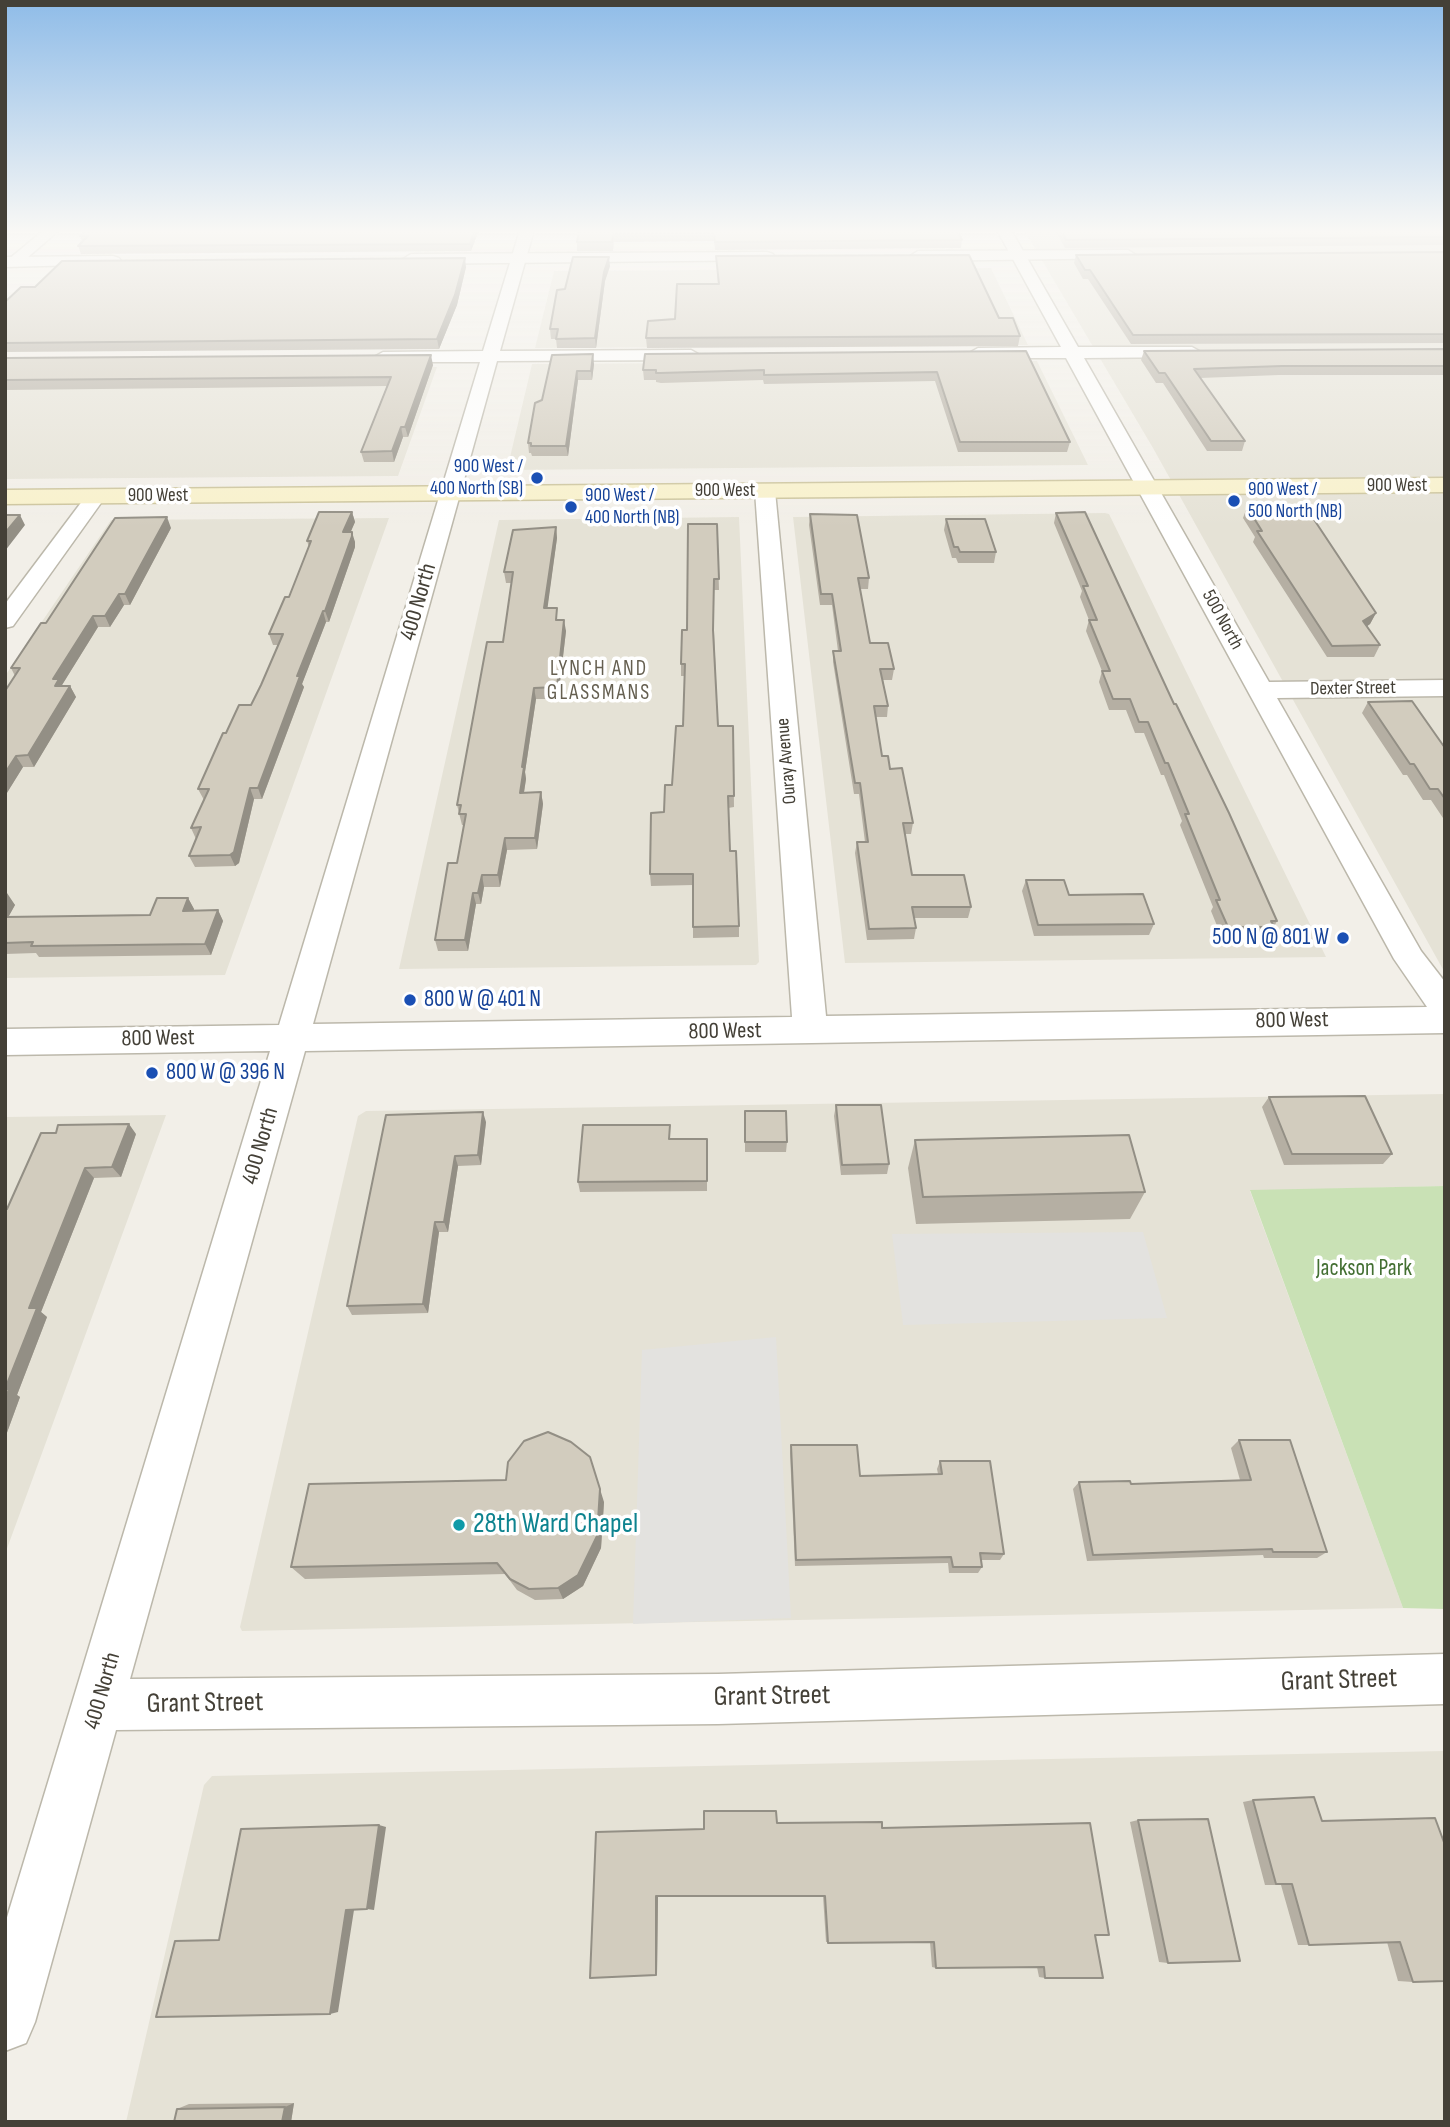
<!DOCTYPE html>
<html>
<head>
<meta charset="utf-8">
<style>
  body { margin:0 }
  #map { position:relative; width:1450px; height:2127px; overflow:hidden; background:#f2efe8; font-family:"Sofia Sans Condensed",sans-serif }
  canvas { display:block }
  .frame { position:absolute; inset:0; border:7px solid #444037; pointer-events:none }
</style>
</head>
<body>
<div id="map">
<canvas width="1450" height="2127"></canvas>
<div class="frame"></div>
</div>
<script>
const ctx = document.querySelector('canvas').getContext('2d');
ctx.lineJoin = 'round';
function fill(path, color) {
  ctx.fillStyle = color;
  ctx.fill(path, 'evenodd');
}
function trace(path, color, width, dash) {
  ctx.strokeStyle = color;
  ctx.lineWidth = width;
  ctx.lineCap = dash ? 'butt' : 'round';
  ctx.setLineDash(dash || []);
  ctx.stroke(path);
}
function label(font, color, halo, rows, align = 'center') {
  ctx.font = font + ' "Sofia Sans Condensed",sans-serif';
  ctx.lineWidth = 7;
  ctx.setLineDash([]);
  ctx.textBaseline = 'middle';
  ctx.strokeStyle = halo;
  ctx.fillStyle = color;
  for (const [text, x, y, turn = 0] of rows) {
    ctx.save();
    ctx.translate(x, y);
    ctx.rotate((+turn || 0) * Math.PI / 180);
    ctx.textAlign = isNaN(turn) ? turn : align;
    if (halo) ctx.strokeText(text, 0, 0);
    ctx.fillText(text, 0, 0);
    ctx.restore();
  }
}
fill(new Path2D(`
  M1024,230H1445V973L1153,448Z
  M991,268L1028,345L535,348L554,271Z
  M1037,361L1088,465L507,470L532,364Z
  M437,367L398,476L5,479V369Z
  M1105,513L1109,514L1326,957L845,963L793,517Z
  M739,517L759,962L756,965L399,969L499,520Z
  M389,518L225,975L5,978V676L111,520Z
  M1445,1094V1186L1250,1191L1403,1608L242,1631L240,1627L358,1116L366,1111Z
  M166,1115L5,1554V1117Z
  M1445,1751V2122H126L204,1785L212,1776Z`), '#e5e2d6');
fill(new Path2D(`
  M1445,1186V1609L1403,1608L1250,1190Z`), '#c9e1b5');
fill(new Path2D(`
  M1143,1232L1167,1318L903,1325L892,1234Z
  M776,1337L791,1618L633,1624L642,1350Z`), '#e3e2df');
const minor = new Path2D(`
  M44,230H59L19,265H9L7,262L9,259Z
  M520,230H534L500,351L691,350L700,355L691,360L497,361L313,1024L792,1017L755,491L758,487H772L775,491L826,1016L1427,1007L1394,959L1066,358H978L969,353L978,348L1061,347L997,230H1011L1078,347H1192L1201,352L1192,357L1084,358L1269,682L1445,680V696L1277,698L1421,951L1445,982V1033L305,1051L130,1679L718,1674L1445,1654V1704L718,1724L116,1730L35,2022L26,2043L5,2051V1924L270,1051L5,1055V1029L279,1025L480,362H383L374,357L383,352L483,351Z
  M96,490L103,492L106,496L13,626L5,628V604L89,492Z`);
const tertiary = new Path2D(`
  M1128,250L1136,255L1134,258L918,261L910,256L918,251Z
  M767,252L773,254L775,257L773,260L411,264L403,259L411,254Z
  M113,256L119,258L121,261L119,264L5,267V257Z`);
const secondary = new Path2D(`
  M1445,478V492L5,504V490Z`);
trace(minor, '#bcb8ab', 3);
trace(tertiary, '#bcb8ab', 3);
trace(secondary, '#ccc49c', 3);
fill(minor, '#fff');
fill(tertiary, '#fff');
fill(secondary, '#f8f1cb');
fill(new Path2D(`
  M479,230L471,251L81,254L78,246L82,241L80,236Z
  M579,230H957L962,240L961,248L715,250L714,241L614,242L613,251H577V242Z
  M1055,230H1443L1445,231V245L1065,248Z
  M1445,252V343L1131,344L1088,279H1083L1074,263L1076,255Z
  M716,256L999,318L1020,336L1018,346L647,348L646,338L675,319L718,284Z
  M610,266L605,281L596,348H557L556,339H551L550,329L565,289Z
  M466,267L457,305L439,349L5,352V302L35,287Z
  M1445,349V375H1279L1200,378L1245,441L1242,451H1207L1163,383H1156L1141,360L1144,351Z
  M1026,351L1070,442L1067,452H958L935,381L764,384L763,380L661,383L656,382V380H644L643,370Z
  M552,355L594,364L592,380H578L568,456H532L531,453H529L528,443L542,400Z
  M5,358L433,365L408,437H403L394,462H364L361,452L387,386L5,390Z
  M1247,507L1376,613L1370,624L1367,626L1380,645L1374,657H1327L1253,542L1255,537L1243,518Z
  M352,512L355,522L350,532L355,542V547L329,622H326L302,684L304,687L262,799H254L239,863L235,866L195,867L189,856L196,839L191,828L204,800L198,789L226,733L251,705L261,685L278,645H273L269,634L289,597L309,547L307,541Z
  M1056,513L1174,704L1277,921L1268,938H1222L1211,911L1213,907L1180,825L1182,821L1164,775H1161L1144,733H1135L1126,710H1109L1099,682L1102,671L1086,631L1089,620L1080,597L1082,591L1054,523Z
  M810,514L869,578L868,589H860L870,643L894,669L892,680H883L888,706L887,717H876L882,756L890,769L913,823L911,834H905L912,875L971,907L968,918H914L916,928L914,939L867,940L855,853L857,842H865L859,794H854L833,662V651H838L832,605H820L809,525Z
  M946,519L996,552L994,563H958L956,558H952L944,530Z
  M717,524L719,590H714V632L718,726H733L734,807L728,808L730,851L739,926V937L693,938V885L651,886L650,874L664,812L672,785L683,726L685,676H681V664L687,630Z
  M556,527L557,538L547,608L558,620L566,631L558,699H536L525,772L526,779L524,793L541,792L543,804L537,849L507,850L500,887H484L481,904H476L468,951H438L435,940L457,863L464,825H462L457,805L503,642L512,583H506L504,572Z
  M171,528L130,605H124L110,627H98L62,685L63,686H70L76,697L34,767H23L5,796L15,676L11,668L46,623Z
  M1368,702L1445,748V821L1431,800H1423L1407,775H1403L1362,713Z
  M1026,880L1154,924L1149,935L1034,936L1022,891Z
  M5,893L15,905L8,917L150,915L188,898L194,909V910H218L223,921L211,955L39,957L36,953L5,954Z
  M1269,1097L1392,1154L1383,1164L1284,1165L1262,1107Z
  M836,1105L889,1164L887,1174L841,1175L834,1116Z
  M745,1111L787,1142L786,1152H745Z
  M386,1115L486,1122L481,1165L458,1166L448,1232H439L428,1313L352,1315L347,1306Z
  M136,1134L121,1177L94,1178L41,1312L47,1317L17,1395L20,1397L5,1438V1209H7Z
  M670,1139H707V1191L580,1192L578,1182Z
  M915,1140L1145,1192L1130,1219L916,1224L908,1168Z
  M1239,1440L1327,1552L1317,1558H1264L1263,1555L1087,1561L1073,1489L1079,1482L1131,1484L1240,1480L1231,1448Z
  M791,1445L860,1476L938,1474L937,1469L940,1461L1004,1554L1000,1560H981L982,1567L978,1573H949L948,1563L795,1566L790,1453Z
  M506,1480L604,1502L601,1548L583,1586L563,1599L535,1600L517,1590L505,1574L305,1579L291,1567Z
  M1253,1800L1322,1821L1435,1818L1413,1982L1398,1981L1387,1942L1309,1945H1298L1281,1885H1265L1243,1802Z
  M1138,1820L1168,1963L1159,1962L1130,1822Z
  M777,1823L882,1828L1095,1935L1045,1978L1039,1977L1037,1967L936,1968L932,1967L930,1942H826L823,1896H658L657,1974L590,1978L704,1829Z
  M294,2103L291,2122L177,2109L189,2104Z`), '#b5afa3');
fill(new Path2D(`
  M475,230H479L471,251L470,244Z
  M609,257L610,266L605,281L596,348L595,338L604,272Z
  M465,258L466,267L457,305L439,349L437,339Z
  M593,354L594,364L592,380L591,371Z
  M431,355L433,365L408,437L405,427Z
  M577,371L578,380L568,456L566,446Z
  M401,427L403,437L394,462L392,451Z
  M352,512L355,522L346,543L343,532Z
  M20,515L25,525L5,551V533Z
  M167,517L171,528L130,605L125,594Z
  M556,527L557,538L546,619L544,608Z
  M352,532L355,542V547L329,622L325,611Z
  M119,594L124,605L110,627L105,616Z
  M323,611L326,622L302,684L304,687L262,799L258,788L297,676Z
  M1376,613L1370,624L1358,633L1363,621Z
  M93,616L98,627L62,685L65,690L55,686L53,679Z
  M564,620L566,631L558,699L557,687Z
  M70,686L76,697L34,767L28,755Z
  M534,688L536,699L525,772L526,779L522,804L520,793L522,767Z
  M16,756L23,767L5,796V773Z
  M250,788L254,799L239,863L235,866L230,855Z
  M541,792L543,804L537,849L535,838Z
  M505,838L507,850L500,887L498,875Z
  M482,875L484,887L481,904L478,893Z
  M7,893L15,905L5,923V896Z
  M473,893L476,904L468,951L465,940Z
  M188,898L194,909L189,922L183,911Z
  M218,910L223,921L211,955L205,944Z
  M483,1112L486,1122L481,1165L478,1155Z
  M129,1124L136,1134L121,1177L112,1167Z
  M455,1156L458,1166L448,1232L444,1222Z
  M85,1168L94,1178L41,1312L47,1317L17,1395L20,1397L5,1438V1389L29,1308Z
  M435,1222L439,1232L428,1313L423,1304Z
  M600,1489L604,1502L601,1548L583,1586L563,1599L558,1588Z
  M379,1825L386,1827L374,1910L367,1909Z
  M656,1896H658L657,1974L656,1975Z
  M346,1910H354L338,2012L330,2014Z
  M294,2103L291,2122H282L285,2107Z`), '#938f85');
const building = new Path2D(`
  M87,230H475L470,244L78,246L88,236H80Z
  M579,230H957L962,240L715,242L714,233L613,234L612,242H577Z
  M1061,230H1443L1445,231V237L1066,240Z
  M1445,252V334L1133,335L1090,270H1085L1076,255Z
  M969,255L999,318H1013L1020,336L646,338L648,321L675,319L677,284H719L716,256Z
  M573,257H609L604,272L595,338L556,339L558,329H550L557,290L565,289Z
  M465,258L455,295L437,339L5,343V302L21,287H35L62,261Z
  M1445,349V366H1282L1194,369L1245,441H1211L1165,373H1159L1144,351Z
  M1026,351L1070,442H960L937,372L764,375V370L660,373H656V370H643L645,354Z
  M593,354L591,371H577L566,446H531V443H528L535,403L542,400L552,355Z
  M431,355L405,427H401L392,451L361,452L391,377L5,380V358Z
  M1247,507H1288L1291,512H1309L1376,613L1363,621L1380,645L1332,646L1257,531H1262Z
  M319,512H352L343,532H352V536L325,611H323L297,676H300L258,788H250L234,852L230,855L189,856L201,827L191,828L209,789H198L223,733H226L239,705H251L261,685L283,634H269L285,597H289L311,541H307Z
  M1085,512L1174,704H1176L1229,813L1277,921H1271L1274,927H1228L1216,900H1220L1185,814H1189L1168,763H1165L1148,722H1139L1130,699H1113L1102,671H1110L1089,620H1097L1083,586H1088L1056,513Z
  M810,514L857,515L869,578H858L870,643H888L894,669H880L888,706H874L882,756H888L890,769L902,768L913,823H903L912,875H964L971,907H912L916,928L869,929L857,842H868L860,783H855L833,651H841L832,594H821Z
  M5,515H20L5,533Z
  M167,517L125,594H119L105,616H93L53,679H59L55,686H70L28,755L16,756L5,773V691L20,668H11L41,623H46L115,518Z
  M946,519H985L996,552H960L958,547H954Z
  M688,524H717L719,579H714L713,630L718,726H733L734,796H728L730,851H736L739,926L693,927V874H650L651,813L664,812L665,785H672L676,726H683L685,664H681L682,630H687Z
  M556,527L544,608H557L556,620H564L557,687L534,688L522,767H524L520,793L541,792L535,838H505L498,875H482L478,893H473L465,940H435L448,863H457L466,814H459L461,805H457L487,642H503L513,572H504L513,530Z
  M1412,701L1445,748V799L1438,789H1430L1414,764H1410L1368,702Z
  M1026,880H1064L1069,895L1143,894L1154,924L1038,925Z
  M157,898H188L183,911L218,910L205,944L31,946L33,942L5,943V917L150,915Z
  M1365,1096L1392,1154H1292L1269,1097Z
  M836,1105H881L889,1164L842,1165Z
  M745,1111H786L787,1142H745Z
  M483,1112L478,1155L455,1156L444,1222H435L423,1304L347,1306L386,1115Z
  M129,1124L112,1167L85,1168L29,1308H37L5,1389H9L5,1400V1209H7L41,1133H56L58,1125Z
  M583,1125H670L669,1139H707V1181L578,1182Z
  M1129,1135L1145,1192L923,1197L915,1140Z
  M548,1432L571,1442L590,1457L600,1489L597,1536L578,1575L558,1588L529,1589L510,1579L497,1563L291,1567L309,1484L506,1480L508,1462L524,1441Z
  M1239,1440H1290L1327,1552H1273L1272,1549L1093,1555L1079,1482L1130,1481L1131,1484L1251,1480Z
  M791,1445H857L860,1476L942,1474L940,1461H990L1004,1554L980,1553L982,1567H953L951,1557L796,1560Z
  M1314,1797L1322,1821L1435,1818L1445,1845V1981L1413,1982L1400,1942L1309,1945L1292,1884H1276L1253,1800Z
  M704,1811H776L777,1823L882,1822V1828L1090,1823L1109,1935H1095L1103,1978H1045L1044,1967L936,1968L934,1942L828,1943L825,1896H656V1975L590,1978L596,1832L704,1829Z
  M1208,1819L1240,1961L1168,1963L1138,1820Z
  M379,1825L367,1909L346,1910L330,2014L156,2017L175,1941L219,1940L241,1829Z
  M285,2107L282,2122H174L177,2109Z`);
fill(building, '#d2ccbe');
trace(building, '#938f85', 2);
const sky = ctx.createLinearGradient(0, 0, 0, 527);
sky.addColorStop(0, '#8fbce8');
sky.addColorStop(0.44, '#f9f8f5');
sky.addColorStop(1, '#f9f8f500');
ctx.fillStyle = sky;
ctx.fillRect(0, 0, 1450, 527);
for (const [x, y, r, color] of [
  [537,478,7,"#1a4fb4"],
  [1234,501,7,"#1a4fb4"],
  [571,507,7,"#1a4fb4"],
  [1343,938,7,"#1a4fb4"],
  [410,1000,7,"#1a4fb4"],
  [152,1073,7,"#1a4fb4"],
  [459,1525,7,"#0f9aa8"]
]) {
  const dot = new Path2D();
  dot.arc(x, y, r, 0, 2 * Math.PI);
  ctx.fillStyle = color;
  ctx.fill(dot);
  trace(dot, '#fff', 2.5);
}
label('19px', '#164399', '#fff', [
  ["900 West /",523,467,"right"],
  ["400 North (SB)",523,489,"right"],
  ["900 West /",1248,490],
  ["500 North (NB)",1248,512],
  ["900 West /",585,496],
  ["400 North (NB)",585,518]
], 'left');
label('19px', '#444037', '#fff', [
  ["900 West",1397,486],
  ["900 West",725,491],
  ["900 West",158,496],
  ["500 North",1222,620,61],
  ["Dexter Street",1353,689,-1],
  ["Ouray Avenue",787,761,-95]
]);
ctx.letterSpacing = '2px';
label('21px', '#655f50', '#fff', [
  ["LYNCH AND",599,670],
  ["GLASSMANS",599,694]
]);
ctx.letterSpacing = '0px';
label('23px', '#444037', '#fff', [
  ["400 North",419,602,-74],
  ["800 West",1292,1021,-1],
  ["800 West",725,1032,-1],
  ["800 West",158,1039,-1],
  ["400 North",261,1146,-74],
  ["400 North",103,1691,-74]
]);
label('23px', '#164399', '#fff', [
  ["500 N @ 801 W",1329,938,"right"],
  ["800 W @ 401 N",424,1000],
  ["800 W @ 396 N",166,1073]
], 'left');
label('23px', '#436f32', '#fff', [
  ["Jackson Park",1364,1269]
]);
label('28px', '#0d838f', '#fff', [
  ["28th Ward Chapel",473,1525]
], 'left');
label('28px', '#444037', '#fff', [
  ["Grant Street",1339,1681,-2],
  ["Grant Street",772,1697,-1],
  ["Grant Street",205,1704,-1]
]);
</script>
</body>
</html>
